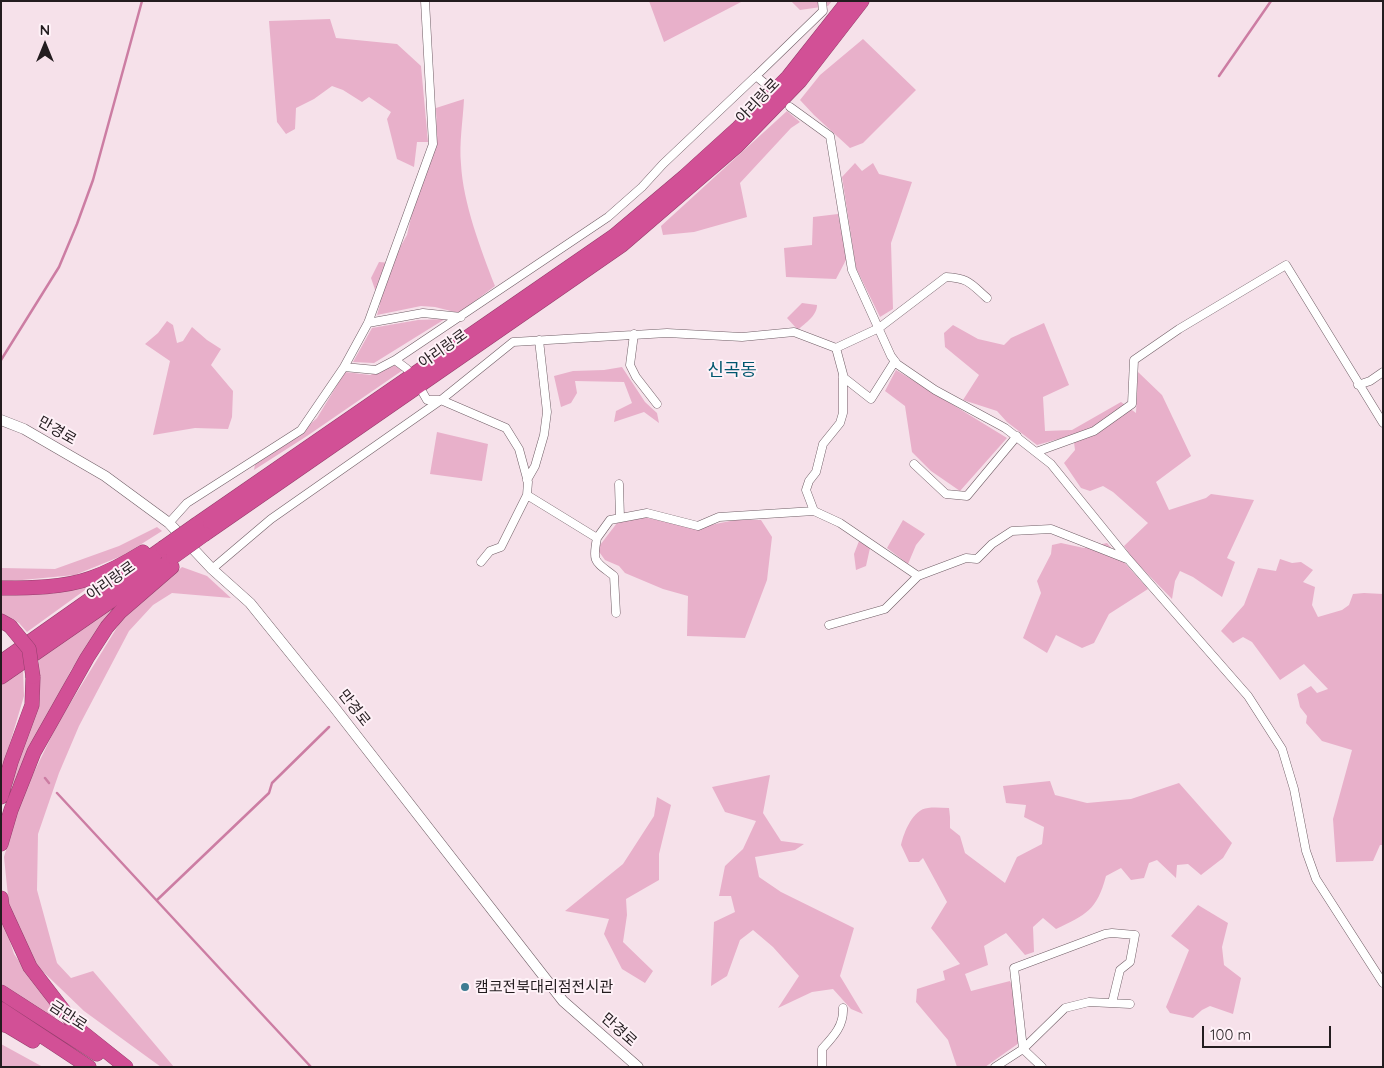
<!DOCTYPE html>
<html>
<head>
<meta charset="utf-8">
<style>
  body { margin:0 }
  #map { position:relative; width:1384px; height:1068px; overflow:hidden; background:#f6e1ea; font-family:Quicksand,sans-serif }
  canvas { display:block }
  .frame { position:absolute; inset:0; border:2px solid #231c1f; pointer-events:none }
  .north { position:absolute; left:20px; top:20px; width:50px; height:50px; -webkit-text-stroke:4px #fef1f7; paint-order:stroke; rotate:0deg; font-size:14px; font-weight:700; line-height:20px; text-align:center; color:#231c1f }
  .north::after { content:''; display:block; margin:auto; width:18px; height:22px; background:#231c1f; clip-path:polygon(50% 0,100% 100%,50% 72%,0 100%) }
  .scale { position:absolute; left:1202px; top:1026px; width:129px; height:22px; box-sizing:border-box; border:2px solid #231c1f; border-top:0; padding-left:6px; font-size:15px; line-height:18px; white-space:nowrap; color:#231c1f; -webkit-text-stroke:4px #fef1f7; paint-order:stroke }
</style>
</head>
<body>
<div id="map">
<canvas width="1384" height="1068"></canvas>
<div class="frame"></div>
<div class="north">N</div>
<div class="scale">100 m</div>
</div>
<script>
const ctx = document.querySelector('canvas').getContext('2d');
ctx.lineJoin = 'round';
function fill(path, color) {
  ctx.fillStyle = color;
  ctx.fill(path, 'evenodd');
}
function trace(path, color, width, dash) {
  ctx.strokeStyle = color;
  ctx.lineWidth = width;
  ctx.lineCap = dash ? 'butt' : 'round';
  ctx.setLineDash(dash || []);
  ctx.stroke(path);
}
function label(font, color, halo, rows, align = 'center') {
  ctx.font = font + ' Quicksand,"Noto Sans KR",sans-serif';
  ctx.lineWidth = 4;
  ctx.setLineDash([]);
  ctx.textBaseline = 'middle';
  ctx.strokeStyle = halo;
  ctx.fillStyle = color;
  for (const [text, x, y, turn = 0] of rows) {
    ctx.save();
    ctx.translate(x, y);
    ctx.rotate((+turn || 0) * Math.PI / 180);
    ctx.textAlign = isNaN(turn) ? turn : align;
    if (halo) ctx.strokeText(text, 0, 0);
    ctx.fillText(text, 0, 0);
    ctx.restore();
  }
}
fill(new Path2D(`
  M649,1H743L664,42Z
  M791,1H832L828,6L800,10Z
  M330,19L336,38L397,44L421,66L428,142H417L414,167L397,159L387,119L391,112L369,97L362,102L343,90L332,86L314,99L296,108L295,129L286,134L277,122L269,21Z
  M863,39L916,90L863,143L850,148L814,115L800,100L820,75Z
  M464,99C463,120 459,143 461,164C463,203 481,250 495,286L459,313L435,307L421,306L377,315L380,304L371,278L379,262L391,263L407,235L418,187L428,165L437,139L436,108Z
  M787,111L800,122L791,128L740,183L747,217L694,232L663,235L661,226Z
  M855,163L862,171L873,163L879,174L912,182L891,243L893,309L880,317L856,268L842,177Z
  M838,214L847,258L836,279L786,277L784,248L812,245L813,217Z
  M802,303L817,305C817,316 805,323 798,330L787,318Z
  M445,319L374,363L353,362L372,328L418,320Z
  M167,321L173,325L177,343L183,341L192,327L207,340L221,349L211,365L233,391L232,417L228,429L195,428L153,435L170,361L145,344L158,333Z
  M1044,323L1069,385L1043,397L1045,431L1072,430L1121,402L1136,413L1138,372L1162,395L1191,456L1156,482L1169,510L1206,498L1211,494L1254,500L1227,558L1235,562L1222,597L1193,577L1180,571L1175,581L1172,599L1133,559L1124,546L1148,523L1113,492L1103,486L1090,491L1081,488L1064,463L1075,450L1073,435L1037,445L1007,422L997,411L963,400L979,375L945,347L944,333L953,325L978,339L1004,345L1011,338Z
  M396,365L403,370L307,436L254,470L255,464L307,427L317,418L345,372L370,375Z
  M622,367L645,402L657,413L659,423L644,412L614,422L616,411L632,403L624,382L575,381L577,393L571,403L561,407L554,376L573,371L604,370Z
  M896,370L1007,438L960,491L931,471L912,452L905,406L885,391Z
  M437,432L488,444L482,481L430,474Z
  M643,517L696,528L735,520H761L772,537L767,580L745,638L687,636L688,596L663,589L625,573L619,566L605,560L597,549L617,523Z
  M903,520L925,534L916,545L908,564L887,548Z
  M157,527L162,531L124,555L75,575L1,582V568L55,569L119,546Z
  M859,541L870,548L866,566L856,570L854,554Z
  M1061,543L1084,548L1107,543L1148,589L1109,614L1094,643L1082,648L1056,635L1047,653L1023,638L1041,593L1037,581L1051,554L1052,545Z
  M1280,559L1292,563L1301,562L1313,570L1303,582L1315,587L1312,605L1318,617L1342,610L1349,605L1353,594L1364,593L1383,594V845H1380L1373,861L1336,862L1333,819L1352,750L1322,741L1306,723L1307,716L1300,707L1297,694L1311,686L1317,693L1328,689L1304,664L1280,680L1252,642L1243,637L1233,643L1221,631L1244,605L1258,568L1276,571Z
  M182,567L207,576L231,598L172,593L153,605L129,631L79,726L59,773L38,834L37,890L57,963L71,978L93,971L174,1067H161L84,1011L33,962L9,906L4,857L20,801L58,723L121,621Z
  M92,585L27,632L19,623L1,614V595L50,594Z
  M119,603L71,670L18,778L1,799L40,696L39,659Z
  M23,670L24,696L7,753L1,778V685Z
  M770,775L763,813L781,841L804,844L795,850L755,857L759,877L781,892L854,928L840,976L863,1014L851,1009L833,989L812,992L778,1008L799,976L773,947L753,930L740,940L727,976L711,986L714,922L735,912L731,896H719L725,866L743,849L756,821L725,812L712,787Z
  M1050,781L1055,795L1087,803L1131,799L1179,783L1232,843L1223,858L1201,875L1188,864L1177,865L1176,878L1157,860L1149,863L1144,878L1131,880L1121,868L1106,876C1097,910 1086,915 1056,929L1043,918L1033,927L1034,952L1025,955L1006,933L984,946L988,965L965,974L971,991L1010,981L1012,985L1019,1043L985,1067H957L948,1040L916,1002L917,989L945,980L943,971L960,964L931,928L947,902L923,858L919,862H909L901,845C904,832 913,809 928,808C935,807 942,808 949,808L950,817V828L960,836L965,853L1005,883L1017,857L1042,844L1044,827L1024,817L1026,805L1006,803L1003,786Z
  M657,797L671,805L659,854V880L626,899L627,915L623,942L653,971L645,983L622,969L604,934L609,919L565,911L623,864L654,816Z
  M1198,905L1228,923L1222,947L1224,965L1241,978L1233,1014L1210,1006L1202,1010L1193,1018L1170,1013L1166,1007L1189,950L1171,936Z
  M1,914L14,954L55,1012V1020L1,983Z
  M1,1044L43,1067H1Z`), '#e8b0ca');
trace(new Path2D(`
  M1219,76L1271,1
  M1,360L59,267L77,224L93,180L142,1
  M45,778L49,783
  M57,793L311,1067
  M157,900L269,793L272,783L329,727`), '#cc7da3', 2.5);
const street = new Path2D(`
  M769,87L756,76L823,11L822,1
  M790,107L830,136L852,270L891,356L897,364L935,390L1005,428L1051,464L1128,559L1248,696L1282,749L1294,789L1306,851L1316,879L1383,983
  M368,323L423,313L461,317
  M634,334L630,365L636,377L657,404
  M395,360L608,217L642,187L663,164L756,76
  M344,367L376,370L395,360L407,369
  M843,377L871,399L895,361
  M1358,385L1370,381L1383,372
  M423,393L427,400H441L506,428L519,449L528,482L527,495L501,547L490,551L481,562
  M1036,452L1094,431L1132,404L1134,360L1179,329L1286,265L1383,423
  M914,464L946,494L967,496L1017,436
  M527,480L535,466L544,435L547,412L539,340
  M619,484L620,518
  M527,495L597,538L610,520L647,513L698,526L719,517L814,511L840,523L918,576L966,558L977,559L992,544L1012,531L1051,529L1127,559
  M814,511L806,490L809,481L816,472L823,444L840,423L843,413V374L836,348
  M169,523L187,503L301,430L344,367L368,323L433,144L425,1
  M597,538C592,563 595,561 614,576L616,613
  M212,569L271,519L441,400L513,342L667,333L742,337L794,332L836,348L879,328L946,277C969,278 971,284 987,298
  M829,625L885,609L918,576
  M822,1067V1049C833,1037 844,1026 843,1008
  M995,1067L1023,1049L1065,1008L1089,1002L1130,1004
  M1042,1067L1023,1049L1014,968L1105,934L1112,933L1135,935L1130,962L1120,970L1112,1003`);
const secondary = new Path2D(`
  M1,420L24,429L105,476L169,523L212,569L250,603L334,707L563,1001L638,1067`);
const highway = new Path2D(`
  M197,524L614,236L684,177L738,128L788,77L848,1
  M205,534L622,245L737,146L800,81L862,1
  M1,588C30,588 63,588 91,578C109,572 127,562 143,552
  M1,621L10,626
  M1,662L163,548
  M1,677L163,565
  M1,797L11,762L32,705L33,677
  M1,844L11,810L34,752L87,658L107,627L120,612L172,567L168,561
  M1,898L2,906L30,967L77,1028L126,1067
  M1,992L97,1054
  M1,1009L89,1067
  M1,1024L8,1026L33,1041`);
trace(street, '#705e66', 9);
trace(secondary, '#705e66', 11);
trace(highway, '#953e6c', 15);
trace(street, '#fff', 8);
trace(secondary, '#fff', 10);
trace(highway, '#d25096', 14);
const highwayBridge = new Path2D(`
  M163,548L197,524
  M173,557L205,534
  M10,626L29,649L33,677`);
trace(highwayBridge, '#953e6c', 15, []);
trace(highwayBridge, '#d25096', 14);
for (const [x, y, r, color] of [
  [465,987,5,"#3e7b92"]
]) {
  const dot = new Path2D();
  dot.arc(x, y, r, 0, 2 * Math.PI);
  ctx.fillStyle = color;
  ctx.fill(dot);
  trace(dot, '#fef1f7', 2);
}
label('15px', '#231c1f', '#fef1f7', [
  ["아리랑로",758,101,-46],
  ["아리랑로",443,349,-35],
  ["만경로",57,431,30],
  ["아리랑로",111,581,-35],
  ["만경로",354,708,52],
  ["금만로",68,1016,33],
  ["만경로",619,1030,42]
]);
label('15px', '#231c1f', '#fef1f7', [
  ["캠코전북대리점전시관",475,987]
], 'left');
label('18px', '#00566e', '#fef1f7', [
  ["신곡동",732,371]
]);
</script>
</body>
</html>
